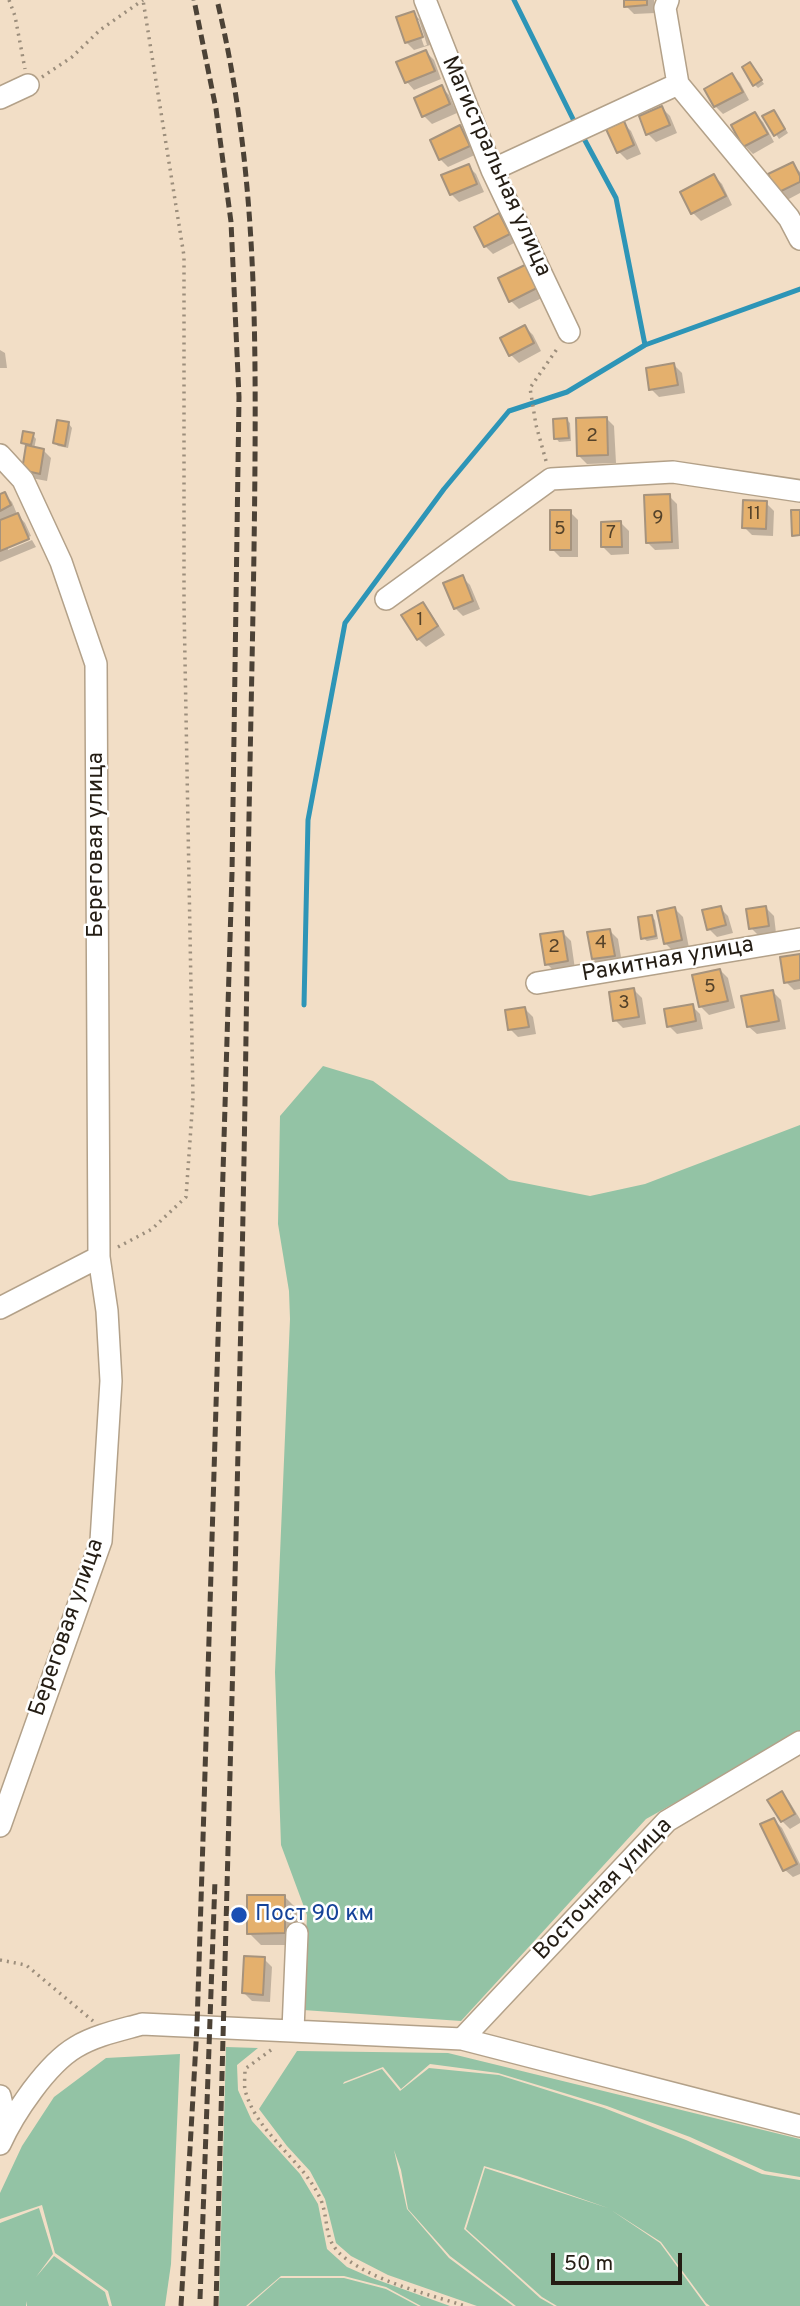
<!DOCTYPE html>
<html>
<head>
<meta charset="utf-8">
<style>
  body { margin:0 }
  #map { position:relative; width:800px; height:2306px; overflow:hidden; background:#f2dec6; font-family:Overpass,sans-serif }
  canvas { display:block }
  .scale { position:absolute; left:551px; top:2253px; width:131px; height:32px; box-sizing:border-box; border:4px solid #241d14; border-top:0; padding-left:9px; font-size:21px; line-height:24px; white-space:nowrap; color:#241d14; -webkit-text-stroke:5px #fff; paint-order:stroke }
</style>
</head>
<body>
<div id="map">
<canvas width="800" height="2306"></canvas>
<div class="scale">50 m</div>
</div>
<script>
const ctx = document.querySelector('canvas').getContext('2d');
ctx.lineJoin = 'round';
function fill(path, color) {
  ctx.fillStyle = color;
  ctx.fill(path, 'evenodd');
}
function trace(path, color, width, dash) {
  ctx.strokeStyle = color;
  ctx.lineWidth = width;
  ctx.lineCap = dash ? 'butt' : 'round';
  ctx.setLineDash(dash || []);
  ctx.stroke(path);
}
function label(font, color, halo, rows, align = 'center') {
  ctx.font = font + ' Overpass,sans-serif';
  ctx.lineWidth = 5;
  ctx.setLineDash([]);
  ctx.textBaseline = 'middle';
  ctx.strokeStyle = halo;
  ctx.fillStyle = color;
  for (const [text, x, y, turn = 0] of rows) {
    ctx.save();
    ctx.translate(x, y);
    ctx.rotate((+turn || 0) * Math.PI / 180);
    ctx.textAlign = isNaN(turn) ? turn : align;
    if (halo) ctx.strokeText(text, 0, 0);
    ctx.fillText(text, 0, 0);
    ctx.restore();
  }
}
fill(new Path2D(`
  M323,1066L373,1081L509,1180L590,1196L645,1184L800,1125V1733L646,1819L461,2021L303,2010L307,1915L281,1845L275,1672L290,1319L289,1291L278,1224L280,1116Z
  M226,2047L258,2048L237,2065L238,2090L252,2121L300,2174L318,2204L327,2249L347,2267L372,2278L450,2306H421L386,2287L344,2276H281L246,2306H219Z
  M297,2051L448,2053L800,2139V2177L765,2171L690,2137L607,2106L498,2073L430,2064L401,2089L383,2067L344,2082L343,2084L382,2069L400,2091L429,2068L499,2075L604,2108L686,2140L762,2174L800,2180V2306H710L706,2303L661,2242L611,2210L660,2243L706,2306H557L542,2297L466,2229L485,2168L608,2208L517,2176L484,2166L464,2229L540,2298L554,2306H516L450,2256L408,2209L401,2170L394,2150L407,2209L449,2258L513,2306H477L388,2275L351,2256L336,2243L325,2199L310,2171L287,2146L259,2109Z
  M180,2054L171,2264L165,2306H112L108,2291L55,2253L42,2205L0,2219V2193L22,2146L54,2097L106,2058Z
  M39,2208L53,2254L36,2277L54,2256L105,2292L109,2306H27V2301L26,2306H0V2223Z
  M280,2278H344L386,2289L418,2306H248Z`), '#93c3a5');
fill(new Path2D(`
  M625,0H654L655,13L634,14L626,6Z
  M413,13L421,21L430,45L414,50L406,42ZM415,20H419L427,45L424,46Z
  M426,52L434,60L441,79L414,90L407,82Z
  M753,68L764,84L758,88L754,84Z
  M732,75L740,83L749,100L723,114L715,106Z
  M441,87L449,95L457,113L432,124L424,116Z
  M662,108L670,116L677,133L656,142L648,134Z
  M755,114L763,122L774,142L753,154L745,146L734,126Z
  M777,115L788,133L779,139L765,117Z
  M623,123L631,131L641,154L627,160L619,152Z
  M460,127L468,135L477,154L448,167L440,159Z
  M792,164L800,172V193L787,200L779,192Z
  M468,166L476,174L484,192L459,202L451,194Z
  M714,176L722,184L732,205L701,221L693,213L682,193Z
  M499,216L507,223L516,242L493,254L485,246Z
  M527,266L546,296L519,309L511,301Z
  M525,327L533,335L541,351L519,363L511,355Z
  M0,350L5,353L7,368H0Z
  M674,365L682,373L685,393L659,397L651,389Z
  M606,418L614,426L616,463L587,464L579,456Z
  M567,420L570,423L571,441L559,442L556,438Z
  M69,424L72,428L68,448L58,446L55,443Z
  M33,435L36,439L34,449L43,450L51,458L47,481L31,478L23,470L26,446L23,442Z
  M4,494L12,502L17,514L25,523L31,536L8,546V550L32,540L36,547L0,562V496Z
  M669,496L677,504L679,549L655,550L647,542Z
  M766,503L774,511L773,536L752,535L744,527Z
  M570,512L578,520V557H560L552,549Z
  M621,523L629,531V554L611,555L603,547Z
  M462,577L470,585L480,609L463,616L455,608Z
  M423,604L430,612L445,635L426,647L418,639Z
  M720,908L728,916L733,933L717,937L709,929Z
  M766,908L774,916L776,933L759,936L751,928Z
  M675,909L683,917L689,948L673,951L665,943Z
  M652,917L655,920L658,939L647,941L643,938Z
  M610,931L618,939L622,963L601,967L593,959Z
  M563,933L571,941L575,969L555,972L547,964Z
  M800,956V989L794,990L786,982Z
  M720,970L728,978L735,1008L709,1015L701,1007Z
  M634,990L642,998L646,1024L623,1028L615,1020Z
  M773,992L781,1000L786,1029L757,1034L749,1027Z
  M692,1006L700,1014L703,1029L677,1034L669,1026Z
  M525,1009L533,1017L536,1034L518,1037L510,1029Z
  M782,1793L789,1801L800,1819V1823L790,1829L782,1821Z
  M774,1820L782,1828L800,1864V1874L793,1877L785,1870Z
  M284,1896L297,1909V1945H261L249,1933Z
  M264,1959L272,1967L270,2002L252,2001L244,1993Z`), '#0003');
trace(new Path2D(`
  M514,0L577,127
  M582,135L616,198L645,345
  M304,1005L308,820L345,623L444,489L509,411L567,392L645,345L800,289`), '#2d95b7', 5);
const building = new Path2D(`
  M624,0H647V5L624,7Z
  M414,11L423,37L405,43L396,17Z
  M426,50L435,71L405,83L396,62Z
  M750,62L762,80L753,86L742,67Z
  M732,73L743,92L714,107L704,89Z
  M442,85L450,104L422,117L414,98Z
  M662,106L670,125L646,135L639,116Z
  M774,110L785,129L774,136L762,116Z
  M755,112L768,134L743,147L731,125Z
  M624,121L634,145L617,153L606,129Z
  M460,125L470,146L439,160L430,140Z
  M793,162L800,176V182L777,193L768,174Z
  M469,164L477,184L450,195L441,175Z
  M714,174L726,196L691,214L680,192Z
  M499,213L510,234L484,247L474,227Z
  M527,264L539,287L509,302L498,278Z
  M525,325L534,343L509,356L500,338Z
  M674,363L678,385L649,390L646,368Z
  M607,417L608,455L577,456L576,418Z
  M567,418L569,438L554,439L553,419Z
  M57,420L69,422L65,446L53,443Z
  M23,431L34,433L31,445L21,443Z
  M26,445L44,449L40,474L22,470Z
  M5,492L11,505L0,511V494Z
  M670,494L672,542L646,543L644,495Z
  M743,500L767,501L766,529L742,528Z
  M550,510H571V550H550Z
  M791,510H800V535L792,536Z
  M18,513L29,539L0,551V520Z
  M621,521L622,547H601V522Z
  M463,575L473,601L454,609L443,583Z
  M423,602L438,626L417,640L401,615Z
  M721,906L726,925L707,930L702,910Z
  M766,906L769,926L749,929L746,909Z
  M675,907L682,940L664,944L657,911Z
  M652,915L656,936L641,939L638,917Z
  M610,929L615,956L592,959L587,932Z
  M563,931L568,961L545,965L540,934Z
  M800,954V980L784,983L780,957Z
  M720,969L728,1001L699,1007L692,975Z
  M634,988L639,1017L613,1021L609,992Z
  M773,990L779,1021L747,1027L741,996Z
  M693,1004L696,1021L667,1027L664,1009Z
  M525,1007L529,1027L508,1030L505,1010Z
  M782,1791L795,1814L781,1822L767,1800Z
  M774,1818L797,1864L783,1871L760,1824Z
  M247,1895H285V1933L247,1934Z
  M244,1956L265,1957L263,1995L242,1993Z`);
fill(building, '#e4b06d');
trace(building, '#a6937d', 2);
const minor = new Path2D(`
  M425,0L492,170L569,332
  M668,0L665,8L678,84L789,218L800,239
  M0,98L28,85
  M492,170L678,84
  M0,455L23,480L61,562L96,664L99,1257L107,1311L111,1381L101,1541L0,1826
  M386,599L551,479L673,472L800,491
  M537,983L800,939
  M0,1308L99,1257
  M293,2030L297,1933
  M462,2039L667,1821L800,1742
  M0,2096L7,2127
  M0,2144C14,2113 47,2064 76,2047C96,2035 121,2030 142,2024L462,2039L800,2126`);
trace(minor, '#b3a189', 24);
trace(new Path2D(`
  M9,0L15,16L25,69
  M42,77L72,57L100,30L143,0
  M546,461L536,425L530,388L559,346
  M118,1247L152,1229L186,1197L193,1098L184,605V256L143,0
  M0,1960L26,1965L93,2021
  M271,2050L245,2069C245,2076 244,2084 245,2090C257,2135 303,2159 321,2200C330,2224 322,2240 345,2258C379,2283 425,2293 465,2306`), '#9c8e7c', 3.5, [2, 5]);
trace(minor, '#fff', 21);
trace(new Path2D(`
  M200,2299L215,1880
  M181,2306L197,2026L203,1839L232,873L239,397L231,222L216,109L194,0
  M216,2306C228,1830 243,1355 248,879C250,740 254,600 255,461C256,304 254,154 217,0`), '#4c4236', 5, [10, 5]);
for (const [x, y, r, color] of [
  [239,1915,9,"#1a4fb4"]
]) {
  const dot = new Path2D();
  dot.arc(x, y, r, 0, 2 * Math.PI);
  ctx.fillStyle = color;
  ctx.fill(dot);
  trace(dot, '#fff', 2.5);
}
label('19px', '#54422a', null, [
  ["2",592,437],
  ["11",754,515],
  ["9",658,519],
  ["5",560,530],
  ["7",611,534],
  ["1",420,621],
  ["4",601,944],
  ["2",554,948],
  ["5",710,988],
  ["3",624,1004]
]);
label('23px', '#241d14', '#fff', [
  ["Магистральная улица",495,167,66],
  ["Береговая улица",97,845,-90],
  ["Ракитная улица",668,961,-10],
  ["Береговая улица",68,1628,-71],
  ["Восточная улица",604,1890,-46]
]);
label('23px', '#164399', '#fff', [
  ["Пост 90 км",255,1915]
], 'left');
</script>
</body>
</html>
